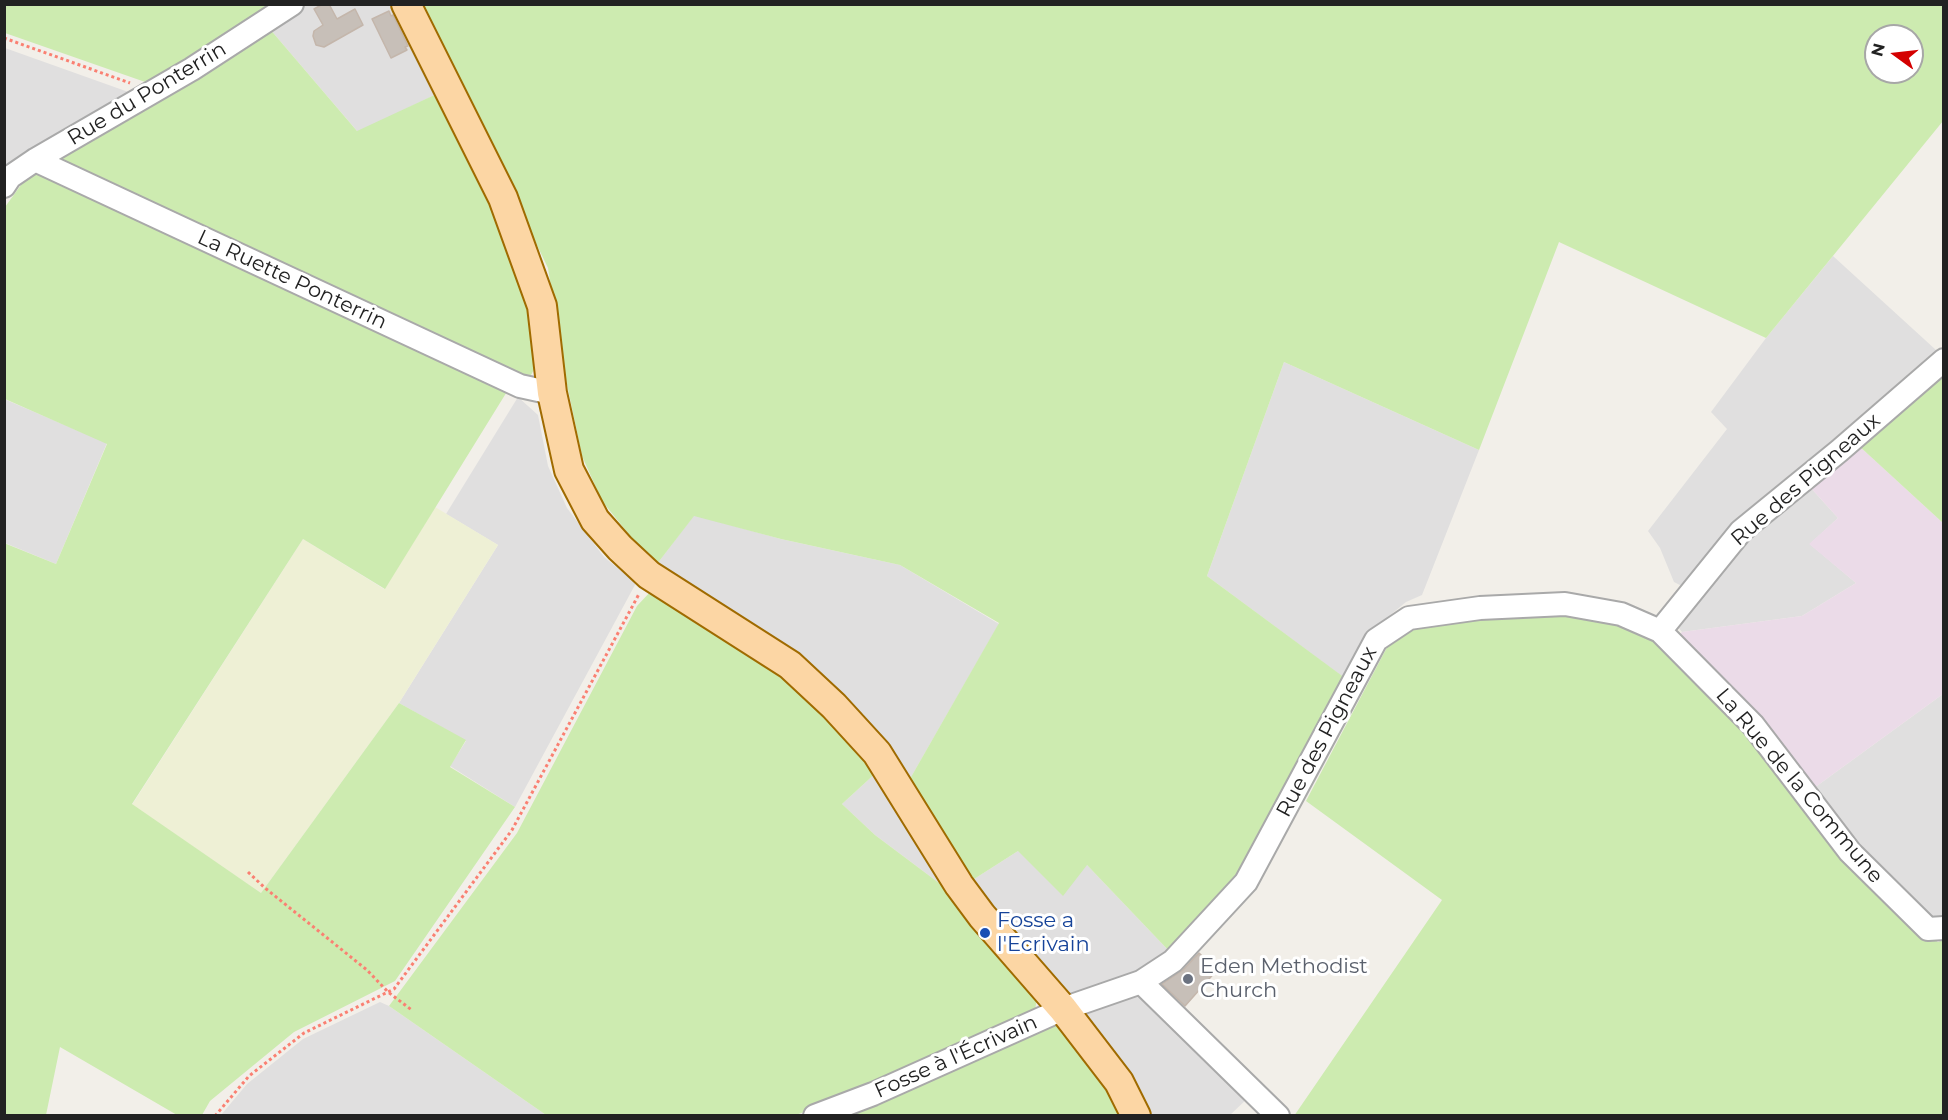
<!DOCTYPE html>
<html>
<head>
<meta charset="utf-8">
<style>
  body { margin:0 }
  #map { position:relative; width:1948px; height:1120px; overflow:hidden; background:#f2efe9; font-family:Montserrat,sans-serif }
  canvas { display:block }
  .frame { position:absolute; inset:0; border:6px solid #222; pointer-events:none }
  .north { position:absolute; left:1864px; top:24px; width:60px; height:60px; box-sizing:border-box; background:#fff; border:2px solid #a7a7a7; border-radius:50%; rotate:285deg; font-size:16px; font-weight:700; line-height:24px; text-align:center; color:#222 }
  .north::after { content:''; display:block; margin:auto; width:21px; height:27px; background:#d40000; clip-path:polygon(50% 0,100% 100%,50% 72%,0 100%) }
</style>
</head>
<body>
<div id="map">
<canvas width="1948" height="1120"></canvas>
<div class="frame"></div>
<div class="north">N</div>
</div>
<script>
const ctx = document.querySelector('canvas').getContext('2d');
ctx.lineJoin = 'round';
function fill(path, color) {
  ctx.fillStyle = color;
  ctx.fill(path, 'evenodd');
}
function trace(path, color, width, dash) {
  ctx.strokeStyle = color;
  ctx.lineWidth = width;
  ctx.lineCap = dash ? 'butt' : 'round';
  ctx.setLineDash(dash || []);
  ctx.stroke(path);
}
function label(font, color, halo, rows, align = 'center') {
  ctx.font = font + ' Montserrat,sans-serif';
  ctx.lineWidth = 6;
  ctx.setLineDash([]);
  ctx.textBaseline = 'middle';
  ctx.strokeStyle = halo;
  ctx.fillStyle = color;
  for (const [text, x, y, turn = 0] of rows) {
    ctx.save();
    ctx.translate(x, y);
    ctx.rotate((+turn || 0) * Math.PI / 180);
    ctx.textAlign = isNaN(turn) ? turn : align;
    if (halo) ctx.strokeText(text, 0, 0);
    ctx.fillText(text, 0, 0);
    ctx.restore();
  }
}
fill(new Path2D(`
  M307,5H399L443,91L358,132L269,28Z
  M5,48L134,94L29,155L18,156L12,164L5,166Z
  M1833,256L1936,350L1766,498L1684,587L1674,582L1660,548L1648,531L1727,429L1711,412L1766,338Z
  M1284,362L1479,450L1422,595L1406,602L1366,635L1343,677L1207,576Z
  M518,397L538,415L548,466L567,508L604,557L636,583L515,807L450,766L466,741L399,703L498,545L446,514Z
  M4,399L107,443L56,564L5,543Z
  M1810,487L1838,518L1810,544L1856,583L1802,616L1682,632L1676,625L1747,540Z
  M694,515L781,539L900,565L999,624L907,784L657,564Z
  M1943,694V920L1925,917L1852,843L1814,788Z
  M878,771L943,886L875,835L842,804Z
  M1018,851L1087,865L1170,952L1134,977L1070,998L988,903L971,881Z
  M1139,991L1249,1097L1230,1115H1152L1083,1009Z
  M380,1002L389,1006L546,1115H221L247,1084L303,1039Z`), '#e0dfdf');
fill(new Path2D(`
  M1858,445L1943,523V694L1814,788L1676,637L1682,632L1802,616L1856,583L1809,544L1838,518L1810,487Z`), '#ebdbe8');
fill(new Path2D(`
  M435,507L498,545L399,703L261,893L132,805L303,539L384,589Z`), '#eef0d5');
fill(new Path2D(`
  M4,5H279L148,83L5,33Z
  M421,5H1943V121L1766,338L1559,242L1479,450L1284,362L1207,576L1345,678L1243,872L1170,952L1087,865L1063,896L1018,851L971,881L907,784L999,623L900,565L781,539L694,516L657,564L640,548L602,501L582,456L564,370L548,268ZM1876,36H1912V72H1876Z
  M269,28L357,131L443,91L532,309L538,362L531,375L515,374L54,162Z
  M37,173L508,390L385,589L303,539L132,804L261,893L399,703L466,740L450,767L515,807L395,981L294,1032L210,1101L202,1115H177L60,1047L46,1115H5L4,543L56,564L107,444L5,399V207L26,178Z
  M1943,371V523L1858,445Z
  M651,591L749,650L832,719L878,771L842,804L875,835L943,886L1037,997L1035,1011L899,1077L793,1116L546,1115L389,1006L517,833L637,606Z
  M1544,611L1617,622L1652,638L1745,729L1809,819L1921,932L1938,942L1943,940V1115L1294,1116L1442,900L1306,801L1394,634L1437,622Z
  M1057,1016L1127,1116H835Z`), '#cdebb0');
const building = new Path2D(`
  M323,4H329L337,19L355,9L363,25L324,47L316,45L313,36L314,31L323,25L314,9Z
  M389,11L391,16L393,15L408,46L405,47L407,50L391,58L372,19Z
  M1199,953L1217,970L1185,1006L1162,984L1183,970Z`);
fill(building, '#c7bfb8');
trace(building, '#c4b6ab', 1.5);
const minor = new Path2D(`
  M35,160L520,386L552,393
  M4,186L10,177L35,160L192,69L292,4
  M1660,631L1753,725L1850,852L1928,929L1944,928
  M1141,982L1278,1116
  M815,1116L873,1094L1063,1009L1141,982L1173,961L1246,882L1376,640L1409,618L1480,608L1565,604L1621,614L1660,631L1741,531L1839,451L1944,360`);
const major = new Path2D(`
  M406,4L503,198L542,306L552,393L569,470L595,520L620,548L649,575L790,665L834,706L877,753L959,885L982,916L1063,1009L1119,1082L1136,1116`);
trace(minor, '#a9a9a9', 26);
trace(major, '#a06b00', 32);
trace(new Path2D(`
  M4,38L130,83
  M248,872L265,888L367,970L388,992L413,1011
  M215,1116L249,1076L304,1033L394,989L512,830L639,594`), '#fa8072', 3, [3, 3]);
trace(minor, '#fff', 22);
trace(major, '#fcd6a4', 28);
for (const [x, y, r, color] of [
  [985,933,6,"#1a4fb4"],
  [1188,979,6,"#6b7280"]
]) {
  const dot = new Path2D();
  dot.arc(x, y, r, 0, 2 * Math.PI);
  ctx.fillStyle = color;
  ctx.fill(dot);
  trace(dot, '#fff', 2);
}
label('21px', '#222', '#fff', [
  ["Rue du Ponterrin",147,94,-31],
  ["La Ruette Ponterrin",292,280,25],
  ["Rue des Pigneaux",1806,480,-41],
  ["Rue des Pigneaux",1327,732,-62],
  ["La Rue de la Commune",1799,786,50],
  ["Fosse à l'Écrivain",956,1057,-24]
]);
label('21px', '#164399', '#fff', [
  ["Fosse a",997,921],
  ["l'Ecrivain",997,945]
], 'left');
label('21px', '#5b616d', '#fff', [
  ["Eden Methodist",1200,967],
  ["Church",1200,991]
], 'left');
</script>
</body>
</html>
